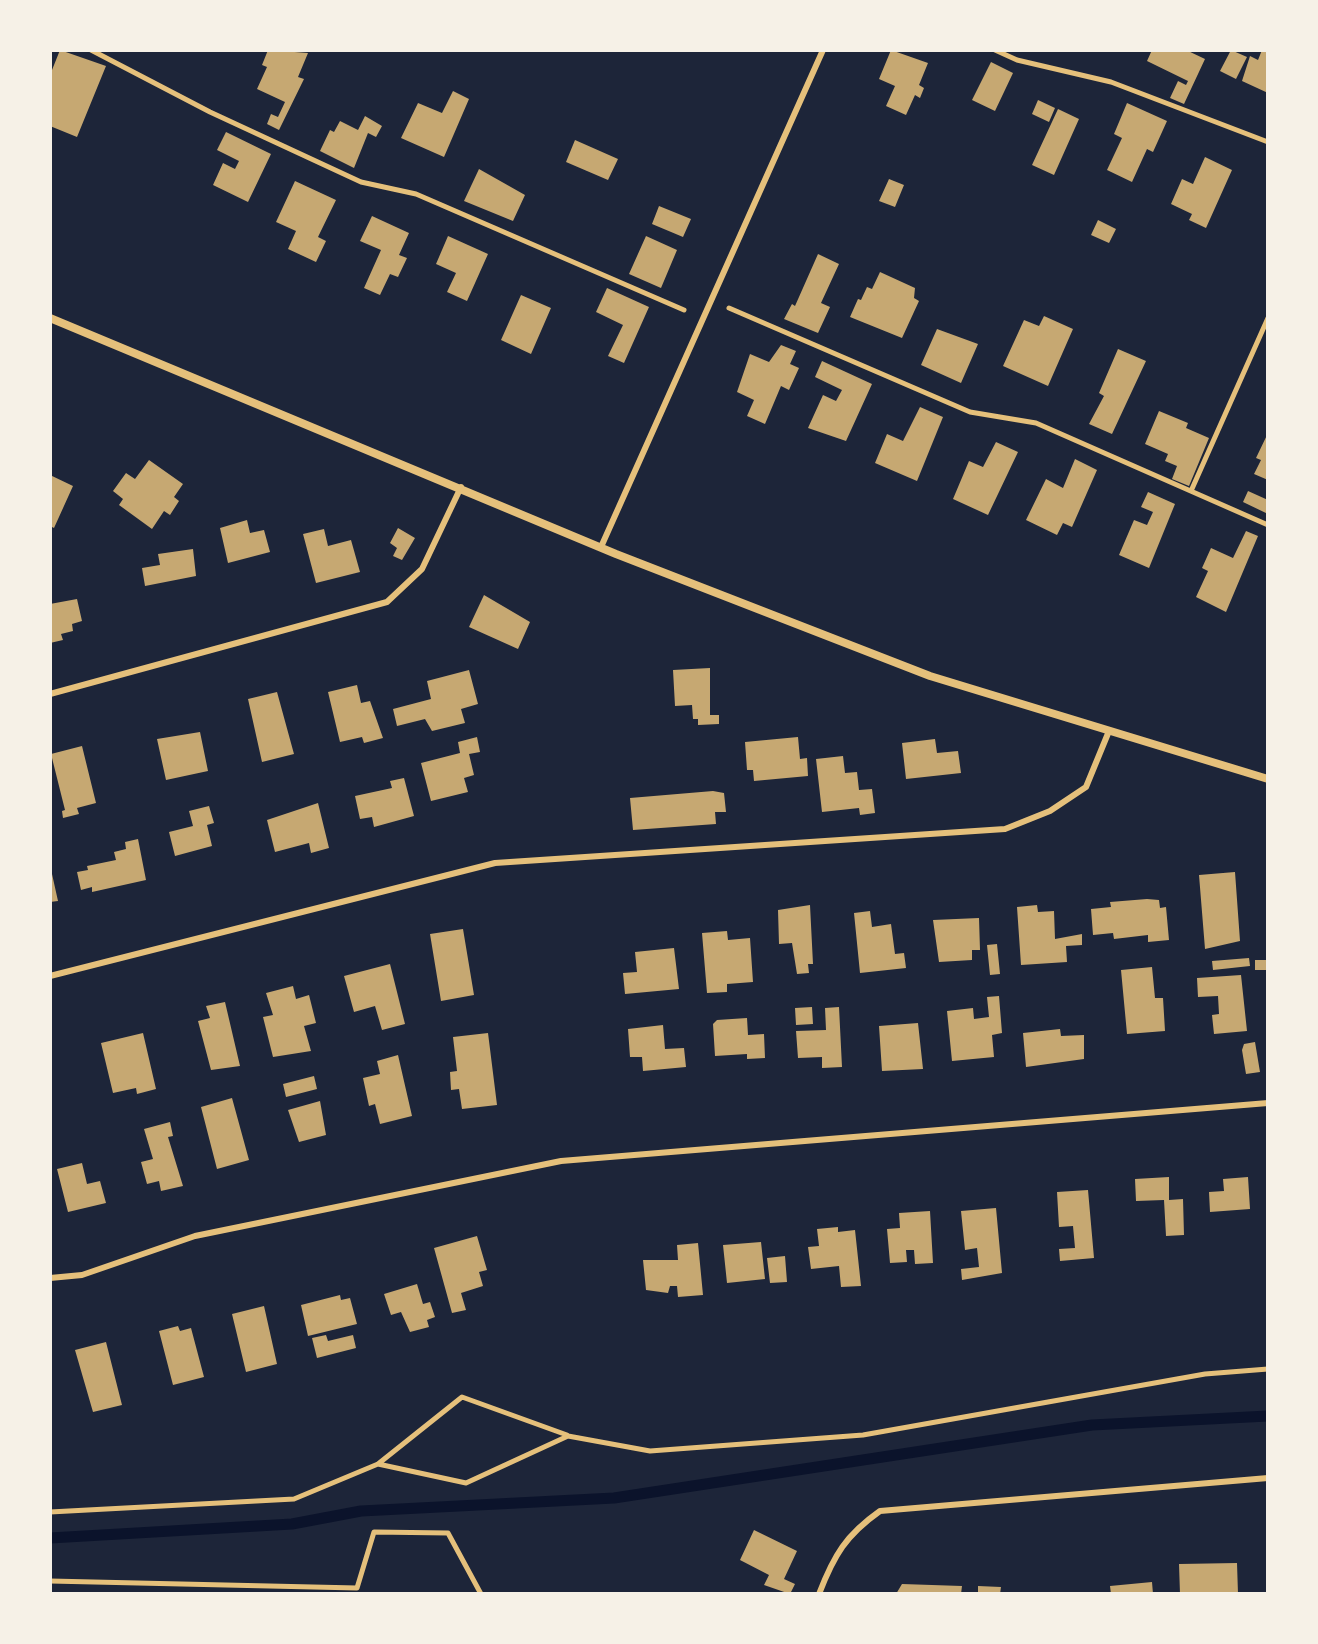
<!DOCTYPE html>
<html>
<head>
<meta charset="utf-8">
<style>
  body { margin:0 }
  #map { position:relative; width:1318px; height:1644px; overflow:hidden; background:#14213d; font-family:"Noto Sans",sans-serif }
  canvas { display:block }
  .frame { position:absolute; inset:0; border:52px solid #f6f1e7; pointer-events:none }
</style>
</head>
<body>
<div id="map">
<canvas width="1318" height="1644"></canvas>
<div class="frame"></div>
</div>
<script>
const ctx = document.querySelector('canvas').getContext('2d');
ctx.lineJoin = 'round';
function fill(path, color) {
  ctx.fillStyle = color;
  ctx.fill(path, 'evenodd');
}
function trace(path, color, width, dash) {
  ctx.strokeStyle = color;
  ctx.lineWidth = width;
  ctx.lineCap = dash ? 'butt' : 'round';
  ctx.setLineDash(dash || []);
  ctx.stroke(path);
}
fill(new Path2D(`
  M50,50H1268V1594H50Z`), '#1d2539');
trace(new Path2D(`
  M50,1538L292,1524L361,1511L614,1498L1092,1425L1268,1416`), '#0b132b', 11);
fill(new Path2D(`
  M60,50L106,66L77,137L50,126V75Z
  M268,50L308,53L298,77L304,79L279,130L267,124L271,114L278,117L285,102L257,89L267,67L262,65Z
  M891,50L928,63L919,85L924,88L920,98L915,95L906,115L886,106L895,86L879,79Z
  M1152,50H1186L1205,59L1184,104L1170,98L1178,81L1186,85L1188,81L1147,61Z
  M1231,50L1247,57L1236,79L1220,71Z
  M1262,50H1268V93L1242,81L1250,56L1258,60Z
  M991,62L1013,73L995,111L972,100Z
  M453,91L469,99L444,157L401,138L418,103L442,113Z
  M1038,100L1055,108L1049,122L1032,114Z
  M1127,103L1167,121L1153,152L1147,149L1132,182L1107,170L1122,138L1114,134Z
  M1058,109L1079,119L1054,175L1032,165Z
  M365,116L382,126L376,137L368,133L354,168L320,151L330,130L334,132L340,121L358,130Z
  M226,132L271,154L248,202L213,185L223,163L235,169L239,161L217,150Z
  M575,140L618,159L608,180L566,162Z
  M1205,157L1232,170L1206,228L1189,220L1192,214L1171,204L1182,179L1193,184Z
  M479,169L525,195L513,221L464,201Z
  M889,179L904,185L895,207L879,201Z
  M295,181L336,200L318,237L326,241L316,262L288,249L296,231L276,222Z
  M659,206L691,219L683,237L652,224Z
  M372,216L409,233L399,255L407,258L398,277L390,274L380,295L364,288L381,250L360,241Z
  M1098,220L1116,229L1109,243L1091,235Z
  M448,236L488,254L467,301L447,292L456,273L436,264Z
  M646,236L677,250L661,288L629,274Z
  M818,254L839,264L821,303L830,307L818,333L784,319L792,304L795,306Z
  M880,272L915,288L914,298L919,301L902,338L850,317L858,299L861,300L867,287L872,289Z
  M607,288L649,307L624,363L608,356L623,325L596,312Z
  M521,295L551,308L531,354L501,340Z
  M1044,316L1073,329L1048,386L1003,366L1024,320L1039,326Z
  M937,329L978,344L961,383L921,365Z
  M781,345L796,351L790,364L799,368L789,390L781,386L765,424L747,416L754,400L737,392L750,354L769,362Z
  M1118,349L1146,361L1112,434L1089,424L1104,396L1099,393Z
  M822,361L872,384L846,441L808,428L823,395L836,401L842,390L815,377Z
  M920,407L943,417L917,481L875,463L887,434L903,441Z
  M1159,411L1188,423L1186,428L1209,438L1189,486L1172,479L1177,466L1165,461L1168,454L1145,444Z
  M1268,433V480L1254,474L1261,460L1256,458Z
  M996,442L1018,452L988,515L953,499L969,461L983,467Z
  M1075,459L1097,470L1072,527L1063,523L1057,535L1026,520L1046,479L1063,488Z
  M149,460L183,484L174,497L179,501L170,515L164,511L152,529L119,505L123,499L113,491L126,473L135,479Z
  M50,475L73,486L54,528L50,526Z
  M1248,491L1268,500V514L1243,502Z
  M1148,492L1175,504L1149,568L1119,555L1134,520L1147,525L1153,512L1141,507Z
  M247,520L250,533L264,530L270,552L228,563L220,528Z
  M398,528L415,538L402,560L393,556L397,548L390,543Z
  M324,529L328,546L351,540L360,572L316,583L303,534Z
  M1246,531L1258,536L1226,612L1196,597L1208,571L1202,568L1211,548L1233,558Z
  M193,549L196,576L145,586L142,568L160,565L158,554Z
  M484,595L530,622L518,649L469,627Z
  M77,599L82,621L72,624L73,631L61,634L63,640L50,643V604Z
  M710,668V715H719V724L698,725V719H693L692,705L675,706L673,670Z
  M469,670L478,704L461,709L465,723L432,731L425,719L397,726L393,709L431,699L427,681Z
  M357,685L361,703L370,701L383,738L364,743L362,737L340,742L328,692Z
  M277,692L294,754L262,762L248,699Z
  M200,732L208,771L166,780L157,739Z
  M477,737L480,752L469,754L474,775L464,778L468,792L431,801L421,763L460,753L458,742Z
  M798,737L800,759L807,758L808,776L754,781L753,770H747L745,742Z
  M935,739L937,753L958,751L961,773L906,779L902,743Z
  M82,746L96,803L77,808L79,814L63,818L62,811L65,810L51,754Z
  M843,756L845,773L857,772L859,790L872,789L875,813L860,815L859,808L822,812L816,759Z
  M404,778L414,816L374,827L372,817L360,819L355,796L392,788L390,781Z
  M713,791L724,793L726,812H715L716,824L633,830L630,798Z
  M318,803L329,848L311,853L309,843L275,852L267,820Z
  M209,806L214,823L207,825L212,846L175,856L169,832L193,826L189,811Z
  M138,839L146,880L92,892V887L81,890L77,872L88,870L87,866L116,860L114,852L126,849L125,842Z
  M50,865L58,901L50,902Z
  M1235,872L1240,941L1205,949L1199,875Z
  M1147,899L1159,900L1160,908L1166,907L1169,940L1148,942V935L1114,939L1113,933L1093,935L1091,909L1111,907L1110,902Z
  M810,905L813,964H808L809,973L797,974L792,943L779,944L778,910Z
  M1037,905L1038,912L1054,911L1055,939L1082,934V945L1066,946L1067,962L1021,965L1017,907Z
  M870,911L872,927L891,924L895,954L904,953L906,968L860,973L854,913Z
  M979,918L980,950H972V960L939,962L933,920Z
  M463,929L474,995L441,1001L430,934Z
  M727,931L728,940L750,938L753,982L727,984V992L707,993L702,933Z
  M997,944L1000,974L990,975L987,945Z
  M674,948L679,989L625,994L623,973L637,972L635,952Z
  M1249,958L1250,966L1213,970L1212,961Z
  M1255,960H1268V970H1255Z
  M390,964L405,1024L382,1030L375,1006L354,1012L344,976Z
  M1152,967L1155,998H1163L1165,1031L1127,1034L1121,970Z
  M1241,975L1247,1031L1214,1034L1212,1015L1219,1014L1218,996L1198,997L1197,978Z
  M293,986L296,999L309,995L316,1023L304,1026L311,1051L273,1057L263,1017L273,1015L266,993Z
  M999,996L1002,1033L992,1035L994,1057L952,1061L947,1011L973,1008L974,1019L989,1017L987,997Z
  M225,1002L240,1066L211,1070L198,1021L210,1018L206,1006Z
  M812,1007L813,1024L796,1025L795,1008Z
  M839,1007L842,1067L822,1068V1057L798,1058L796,1031L826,1030L825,1008Z
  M747,1018L748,1035L764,1034L765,1058L747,1059V1054L715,1056L713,1024L717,1020Z
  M918,1023L923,1069L882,1071L879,1026Z
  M663,1025L665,1049L684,1048L686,1067L643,1071L642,1057H630L628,1029Z
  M1060,1029L1061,1036L1084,1035V1059L1026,1067L1023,1033Z
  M143,1033L156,1089L137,1094L136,1088L113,1093L101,1043Z
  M488,1033L497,1105L462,1109L459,1089L451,1090L450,1072L457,1071L453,1037Z
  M1255,1042L1260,1072L1246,1074L1242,1050L1244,1044Z
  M398,1055L412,1116L380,1124L375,1104L369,1106L363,1078L380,1074L377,1061Z
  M314,1076L317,1089L286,1097L283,1084Z
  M232,1098L249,1160L217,1169L201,1107Z
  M320,1101L326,1135L299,1142L288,1110Z
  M170,1122L173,1136L168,1137L183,1186L161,1191L159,1181L147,1184L141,1162L153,1159L144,1129Z
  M82,1163L87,1184L100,1181L106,1203L68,1212L57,1169Z
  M1169,1177V1200L1183,1199L1184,1235L1166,1236L1164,1200L1136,1201L1135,1179Z
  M1248,1177L1250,1209L1210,1212L1209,1192L1224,1191L1223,1179Z
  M1088,1190L1094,1258L1060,1261L1059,1249L1075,1248L1073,1226L1059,1227L1057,1192Z
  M996,1208L1002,1273L962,1280L961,1269L979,1267L977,1248L965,1250L961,1211Z
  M930,1211L933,1263L915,1264L914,1250H906L907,1262L890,1263L887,1229L900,1228L899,1213Z
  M838,1227V1232L855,1230L861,1286L841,1287L839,1266L811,1269L808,1247L819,1246L817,1229Z
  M477,1236L487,1270L479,1272L483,1286L461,1293L466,1310L452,1313L434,1248Z
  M761,1242L765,1279L727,1283L723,1245Z
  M698,1243L703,1295L678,1297L677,1286H670L668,1293L646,1290L643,1260H678L677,1245Z
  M785,1256L787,1282L770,1283L767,1258Z
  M417,1284L423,1304L430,1302L435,1317L427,1320L429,1327L410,1332L401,1312L391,1315L384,1294Z
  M340,1295L341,1300L350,1298L357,1324L308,1336L301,1305Z
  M264,1306L277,1364L246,1372L232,1314Z
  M178,1326L180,1331L191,1328L204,1377L173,1385L159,1331Z
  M326,1335L328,1341L353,1335L356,1348L317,1358L312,1338Z
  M106,1342L122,1405L93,1412L75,1350Z
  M754,1530L797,1551L784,1579L795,1584L790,1594L764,1585L769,1575L740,1560Z
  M1237,1563L1238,1594H1180L1179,1564Z
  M1152,1582L1153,1594H1111L1110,1586Z
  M902,1584L962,1586L961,1594H896Z
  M978,1586L1001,1587L1000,1594H978Z`), '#c6a872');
trace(new Path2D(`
  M91,50L210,112L361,182L416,194L684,310
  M995,50L1017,60L1111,82L1268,142
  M729,308L970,412L1036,423L1268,525
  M1191,491L1268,318
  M378,1464L462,1397L567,1435
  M50,1512L294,1499L378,1464L466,1483L568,1436L650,1451L863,1435L1205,1374L1268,1369
  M50,1581L357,1588L374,1532L448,1533L481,1594`), '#e5c07b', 5);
trace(new Path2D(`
  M601,547L823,50
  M50,694L387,602L422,569L461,487
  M50,976L495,863L1005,829L1050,811L1086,787L1109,731
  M50,1278L82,1275L195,1236L561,1161L1268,1103
  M819,1594C834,1555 846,1535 880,1511L1268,1478`), '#e5c07b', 6);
trace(new Path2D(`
  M50,318L616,554L930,676L1268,779`), '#e5c07b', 8);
</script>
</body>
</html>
